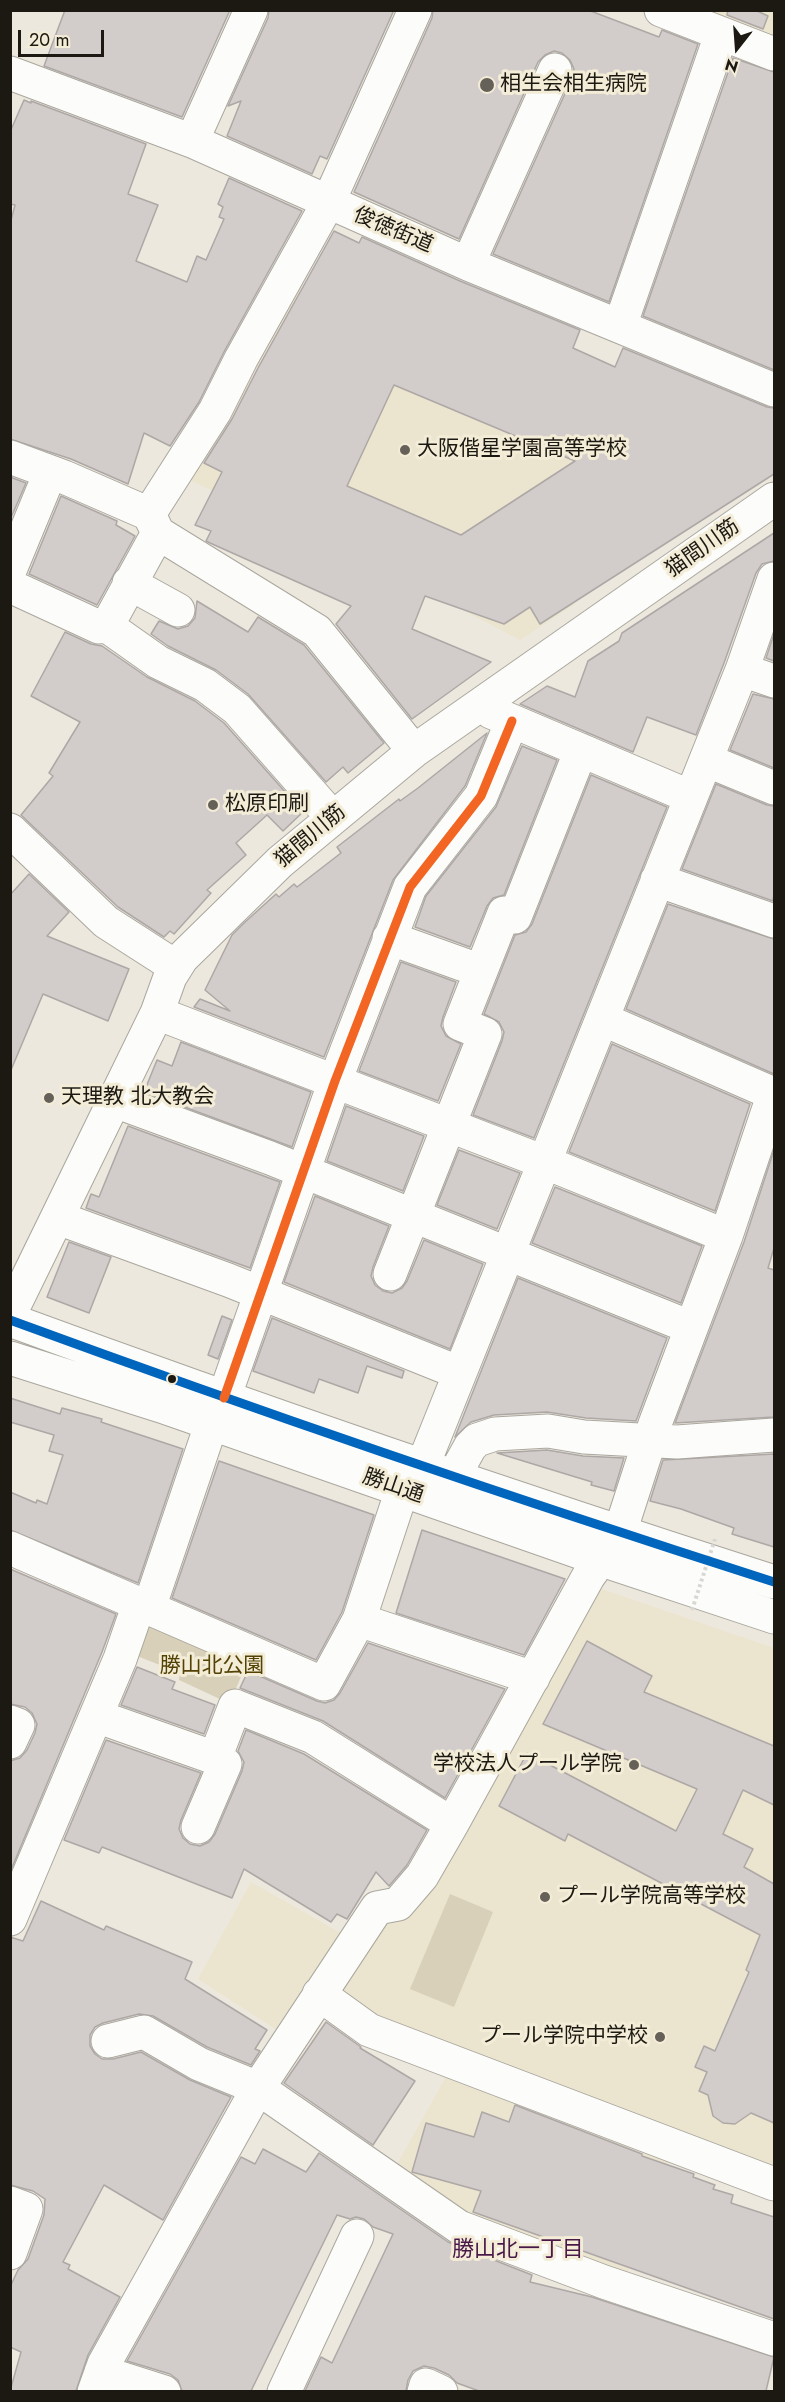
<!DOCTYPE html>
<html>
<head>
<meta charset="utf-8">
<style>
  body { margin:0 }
  #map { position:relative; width:785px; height:2402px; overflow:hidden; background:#ede8dd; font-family:Jost,sans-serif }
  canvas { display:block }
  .frame { position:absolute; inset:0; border:12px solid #1c1912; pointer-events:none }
  .north { position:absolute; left:707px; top:18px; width:60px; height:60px; -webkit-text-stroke:4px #f3ecd7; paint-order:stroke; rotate:197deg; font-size:16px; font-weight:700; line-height:24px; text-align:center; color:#1c1912 }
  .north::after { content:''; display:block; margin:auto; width:21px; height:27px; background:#1c1912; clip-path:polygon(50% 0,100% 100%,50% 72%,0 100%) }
  .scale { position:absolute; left:18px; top:30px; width:86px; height:27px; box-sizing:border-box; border:3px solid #1c1912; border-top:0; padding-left:8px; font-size:18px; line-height:21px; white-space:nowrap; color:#1c1912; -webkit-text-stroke:4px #f3ecd7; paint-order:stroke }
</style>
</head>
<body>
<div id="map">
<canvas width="785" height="2402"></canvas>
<div class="frame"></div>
<div class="north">N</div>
<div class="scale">20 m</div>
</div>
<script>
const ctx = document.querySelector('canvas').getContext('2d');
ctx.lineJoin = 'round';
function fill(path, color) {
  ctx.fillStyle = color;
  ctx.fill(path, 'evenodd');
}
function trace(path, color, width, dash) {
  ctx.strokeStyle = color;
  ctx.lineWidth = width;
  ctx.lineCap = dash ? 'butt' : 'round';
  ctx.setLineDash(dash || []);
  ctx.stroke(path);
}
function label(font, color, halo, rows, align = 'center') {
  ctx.font = font + ' Jost,"Noto Sans JP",sans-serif';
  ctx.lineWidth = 6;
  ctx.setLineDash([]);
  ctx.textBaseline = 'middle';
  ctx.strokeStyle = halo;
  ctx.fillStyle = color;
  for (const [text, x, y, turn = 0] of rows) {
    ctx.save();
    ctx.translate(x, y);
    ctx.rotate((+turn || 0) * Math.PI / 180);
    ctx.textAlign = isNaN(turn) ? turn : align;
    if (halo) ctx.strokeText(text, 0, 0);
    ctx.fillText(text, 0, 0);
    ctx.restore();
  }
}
fill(new Path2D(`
  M689,11H774V45Z
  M300,288L588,421L552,567L575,604L520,640L377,565L187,479Z
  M593,1586L774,1648V2176L341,2001L336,1983Z
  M251,1882L346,1936L283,2034L198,1979Z
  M451,2068L672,2154L624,2282L460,2221L392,2173Z`), '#ebe4cf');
fill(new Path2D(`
  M150,1610L250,1656L234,1693L222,1700L179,1680L180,1673L132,1654Z
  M450,1894L493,1912L454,2007L410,1989Z`), '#d8d0b9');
const building = new Path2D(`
  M65,10H230L182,117L44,66Z
  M269,10H394L327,159L320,156L312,174L227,136L241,101L228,106L268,18Z
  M433,10H588L659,37L662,30L698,44L609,302L493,254L572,78L574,69L570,60L562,53L554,51L545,55L538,62L459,239L354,192L432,18Z
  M728,10H755L768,16L763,29L727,15Z
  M733,58L774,72V370L643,316Z
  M24,100L31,103V101L146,144L128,194L158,205L136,261L187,282L197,256L206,260L224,219L219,217L223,207L218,204L229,178L302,211L225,350L199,402L170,446L144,433L128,484L71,459L10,439V224L15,205L10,204V132Z
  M334,231L359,243L362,237L460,281L580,330L573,348L615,367L623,348L767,407L774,408V474L540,624L530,607L504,624L425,596L412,629L491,662L412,719L336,624L351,606L210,543L206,541L211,531L195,525L222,472L204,463L232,419L258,368ZM394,385L575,461L461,535L347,486Z
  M10,477L26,483L10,520Z
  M61,496L117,521L116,525L135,536L97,605L29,574Z
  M774,533V561L762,564L756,573L724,663L696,735L647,717L633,752L520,704L547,686L575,697L588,661L619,641L622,633Z
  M197,601L248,632L258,617L304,645L384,743L348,773L343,767L326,782L248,694L216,670L168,646L151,634L159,621L178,629L188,626L195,618Z
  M65,632L91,644L102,646L147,677L195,701L224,723L303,812L283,831L267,815L236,843L246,855L207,890L211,893L174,934L170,931L164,937L118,907L21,815L53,776L49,773L80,722L31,696Z
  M774,634V661L766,658Z
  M753,694L774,699V768L730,750Z
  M487,733L465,786L393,880L324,1057L194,1007L200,999L230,1011L205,990L232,935L244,923L276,894L279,897L294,884L297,887L341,853L337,847L399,799L400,801L418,788Z
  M522,746L557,760L504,895L493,898L487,906L470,947L415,927L426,896L496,807Z
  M591,775L667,807L534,1138L473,1115L502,1041L504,1032L499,1022L484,1014L515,935L526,932L532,924Z
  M716,784L767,805L774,806V894L773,901L682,869Z
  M29,874L69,912L47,936L129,969L108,1021L43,994L11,1070L10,895Z
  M668,904L774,939V1074L626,1009Z
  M401,962L456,982L443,1017L441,1026L446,1036L461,1044L438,1101L359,1071Z
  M181,1042L311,1092L292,1147L144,1092L157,1060L172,1066Z
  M612,1044L750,1104L715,1211L569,1152Z
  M346,1106L424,1136L403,1191L327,1161Z
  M128,1126L280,1182L250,1268L86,1208L91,1194L99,1197Z
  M459,1150L520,1173L497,1229L437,1205Z
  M774,1150V1248L768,1268L774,1270V1417L675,1423L744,1242Z
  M555,1187L702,1246L681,1303L532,1243Z
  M315,1196L389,1226L373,1267L371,1276L375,1285L383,1291L392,1293L402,1288L407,1281L424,1240L483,1264L450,1349L284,1282Z
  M69,1242L111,1257L89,1313L47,1297Z
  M518,1278L667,1338L636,1421L586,1418L547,1412L494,1415L471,1422L455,1437Z
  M222,1316L232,1320L218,1359L208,1355Z
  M272,1318L404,1371L402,1378L367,1366L358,1393L319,1379L314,1393L253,1371Z
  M10,1398L60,1414L62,1408L102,1419L101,1422L183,1449L138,1583L10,1530V1492L36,1503L37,1500L47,1504L63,1455L49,1451L54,1435L10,1422Z
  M547,1450L583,1456L624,1458L614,1491L591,1485L592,1482L497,1453Z
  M774,1454V1547L732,1534L734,1528L681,1509L650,1501L663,1460Z
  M219,1461L374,1515L342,1612L316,1660L172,1598Z
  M422,1530L565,1579L524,1655L396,1613Z
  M10,1569L116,1614L102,1652L11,1870L10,1761L20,1758L27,1750L35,1733L37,1724L32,1713L25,1707L10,1704Z
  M587,1641L652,1676L644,1692L774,1746V1805L743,1790L723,1834L753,1849L744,1867L774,1884V2123L751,2113L735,2124L723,2123L713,2116L708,2095L699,2091L707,2072L695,2067L704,2046L715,2051L749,1972L746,1970L760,1935L568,1834L565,1841L499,1806L527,1753L676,1831L697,1789L543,1724Z
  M368,1643L505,1689L445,1798L323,1721L240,1688L248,1671L317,1701L325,1703L334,1700L340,1693Z
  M137,1667L175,1682L172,1689L215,1705L204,1734L121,1705Z
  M246,1730L304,1754L427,1830L407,1865L389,1886L376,1872L347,1919L337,1914L331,1922L244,1869L232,1898L102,1847L99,1853L64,1840L106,1740L201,1773L181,1820L179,1829L183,1838L190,1844L200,1846L209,1842L215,1834L242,1771L244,1762L238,1751Z
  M41,1901L104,1930L106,1926L192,1962L185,1979L267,2030L255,2049L260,2051L251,2065L207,2047L153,2016L139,2014L103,2023L95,2027L90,2035V2046L95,2054L102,2059H113L141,2052L190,2080L231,2097L163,2220L104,2185L63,2262L70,2265L68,2269L120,2297L88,2355L76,2391H10L21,2352L10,2347V2287L18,2270L28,2259L44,2215L45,2199L33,2191L10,2185V1937L23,1941Z
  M326,2022L361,2047L360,2048L415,2081L373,2145L284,2083Z
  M515,2105L642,2154V2156L694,2174L693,2177L715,2185L713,2189L733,2195L731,2203L774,2217V2319L473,2212L481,2191L412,2172L426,2123L474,2137L482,2112L509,2122Z
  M263,2149L306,2172L319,2153L448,2242L532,2275L530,2282L592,2297L774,2357L766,2391H479L457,2383L449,2375L434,2368L424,2366L413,2371L408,2380L406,2391H305L321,2357L332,2363L393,2234L373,2227L364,2219L356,2217L350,2219L337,2215L251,2391H182L178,2380L170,2374L127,2361L241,2157L255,2164Z`);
fill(building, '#d2ccca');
trace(building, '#ada8a6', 1.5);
const minor = new Path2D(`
  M661,10L774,54
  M10,73L192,141L468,264L774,390
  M192,141L251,10
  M468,264L555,70
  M620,326L721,35
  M10,457L64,477L149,514L158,533L317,631L414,751
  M149,514L215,411L241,359L328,203L415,10
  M10,570L50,473
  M129,583L178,610
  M10,586L99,627L107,626L158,662L205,685L237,709L333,818
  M107,626L158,533
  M742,670L774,681
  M491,712L691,797
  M706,760L774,788
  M10,830L106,922L176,967
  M657,880L774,921
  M389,938L481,971
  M157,1013L544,1162L726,1236
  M602,1019L774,1094
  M115,1101L270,1158L690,1327
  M58,1218L228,1280L460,1373
  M390,1274L485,1034L460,1024L504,913L515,917L581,750
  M10,1314L157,1013L170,977L182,958L280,862L414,751L774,499
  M224,1398L335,1081L410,887L481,796L512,721
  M423,1465L742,670L774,579
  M454,1476L470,1447L477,1440L495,1434L548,1431L584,1437L677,1442L774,1435
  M10,1548L324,1684L359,1620L402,1490
  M149,1608L211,1425
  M359,1620L533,1678
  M96,1716L215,1758L235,1706L313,1737L452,1824
  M10,1722L18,1725L10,1742
  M198,1827L225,1764L215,1758
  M10,1919L120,1659L139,1604
  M319,1994L369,2030L774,2184
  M108,2041L144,2032L199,2064L258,2088L459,2227L604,2282L774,2339
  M10,2203L26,2209L10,2253
  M101,2372L164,2392
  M94,2392L104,2364L258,2088L377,1908L398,1904L422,1876L452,1824L588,1577L620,1532L655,1424L726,1236L774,1093
  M284,2392L357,2236
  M424,2392L426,2385L441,2392`);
const major = new Path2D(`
  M10,1320C263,1413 518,1500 774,1582
  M10,1358L161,1406L599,1559L774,1617`);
trace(minor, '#aaa79e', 35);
trace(major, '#aaa79e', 35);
trace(minor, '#fcfcfa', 33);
trace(major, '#fcfcfa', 33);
trace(new Path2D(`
  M692,1610L715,1539`), '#d8d7d4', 4, [3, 3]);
trace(new Path2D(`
  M10,1320C263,1413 518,1500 774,1582`), '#0065bd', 9);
trace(new Path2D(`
  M224,1398L335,1081L410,887L481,796L512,721`), '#f26522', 9);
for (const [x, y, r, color] of [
  [487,85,8,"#656159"],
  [405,450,6,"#656159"],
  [213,805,6,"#656159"],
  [49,1098,6,"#656159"],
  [172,1379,5,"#1c1912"],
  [634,1765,6,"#656159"],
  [545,1897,6,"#656159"],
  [660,2037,6,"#656159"]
]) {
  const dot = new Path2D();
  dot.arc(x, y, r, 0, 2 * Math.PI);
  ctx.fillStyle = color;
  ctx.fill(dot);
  trace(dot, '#f3ecd7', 2);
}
label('21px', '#1c1912', '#f3ecd7', [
  ["相生会相生病院",500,85],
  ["大阪偕星学園高等学校",417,450],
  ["松原印刷",225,805],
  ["天理教 北大教会",61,1098],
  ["学校法人プール学院",622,1765,"right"],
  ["プール学院高等学校",557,1897],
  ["プール学院中学校",648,2037,"right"]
], 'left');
label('21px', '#1c1912', '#f3ecd7', [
  ["俊徳街道",393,231,23],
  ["猫間川筋",703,549,-35],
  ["猫間川筋",311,837,-40],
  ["勝山通",393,1487,19]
]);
label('21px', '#534204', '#f3ecd7', [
  ["勝山北公園",212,1667]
]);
label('22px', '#491848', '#f3ecd7', [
  ["勝山北一丁目",518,2251]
]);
</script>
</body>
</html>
